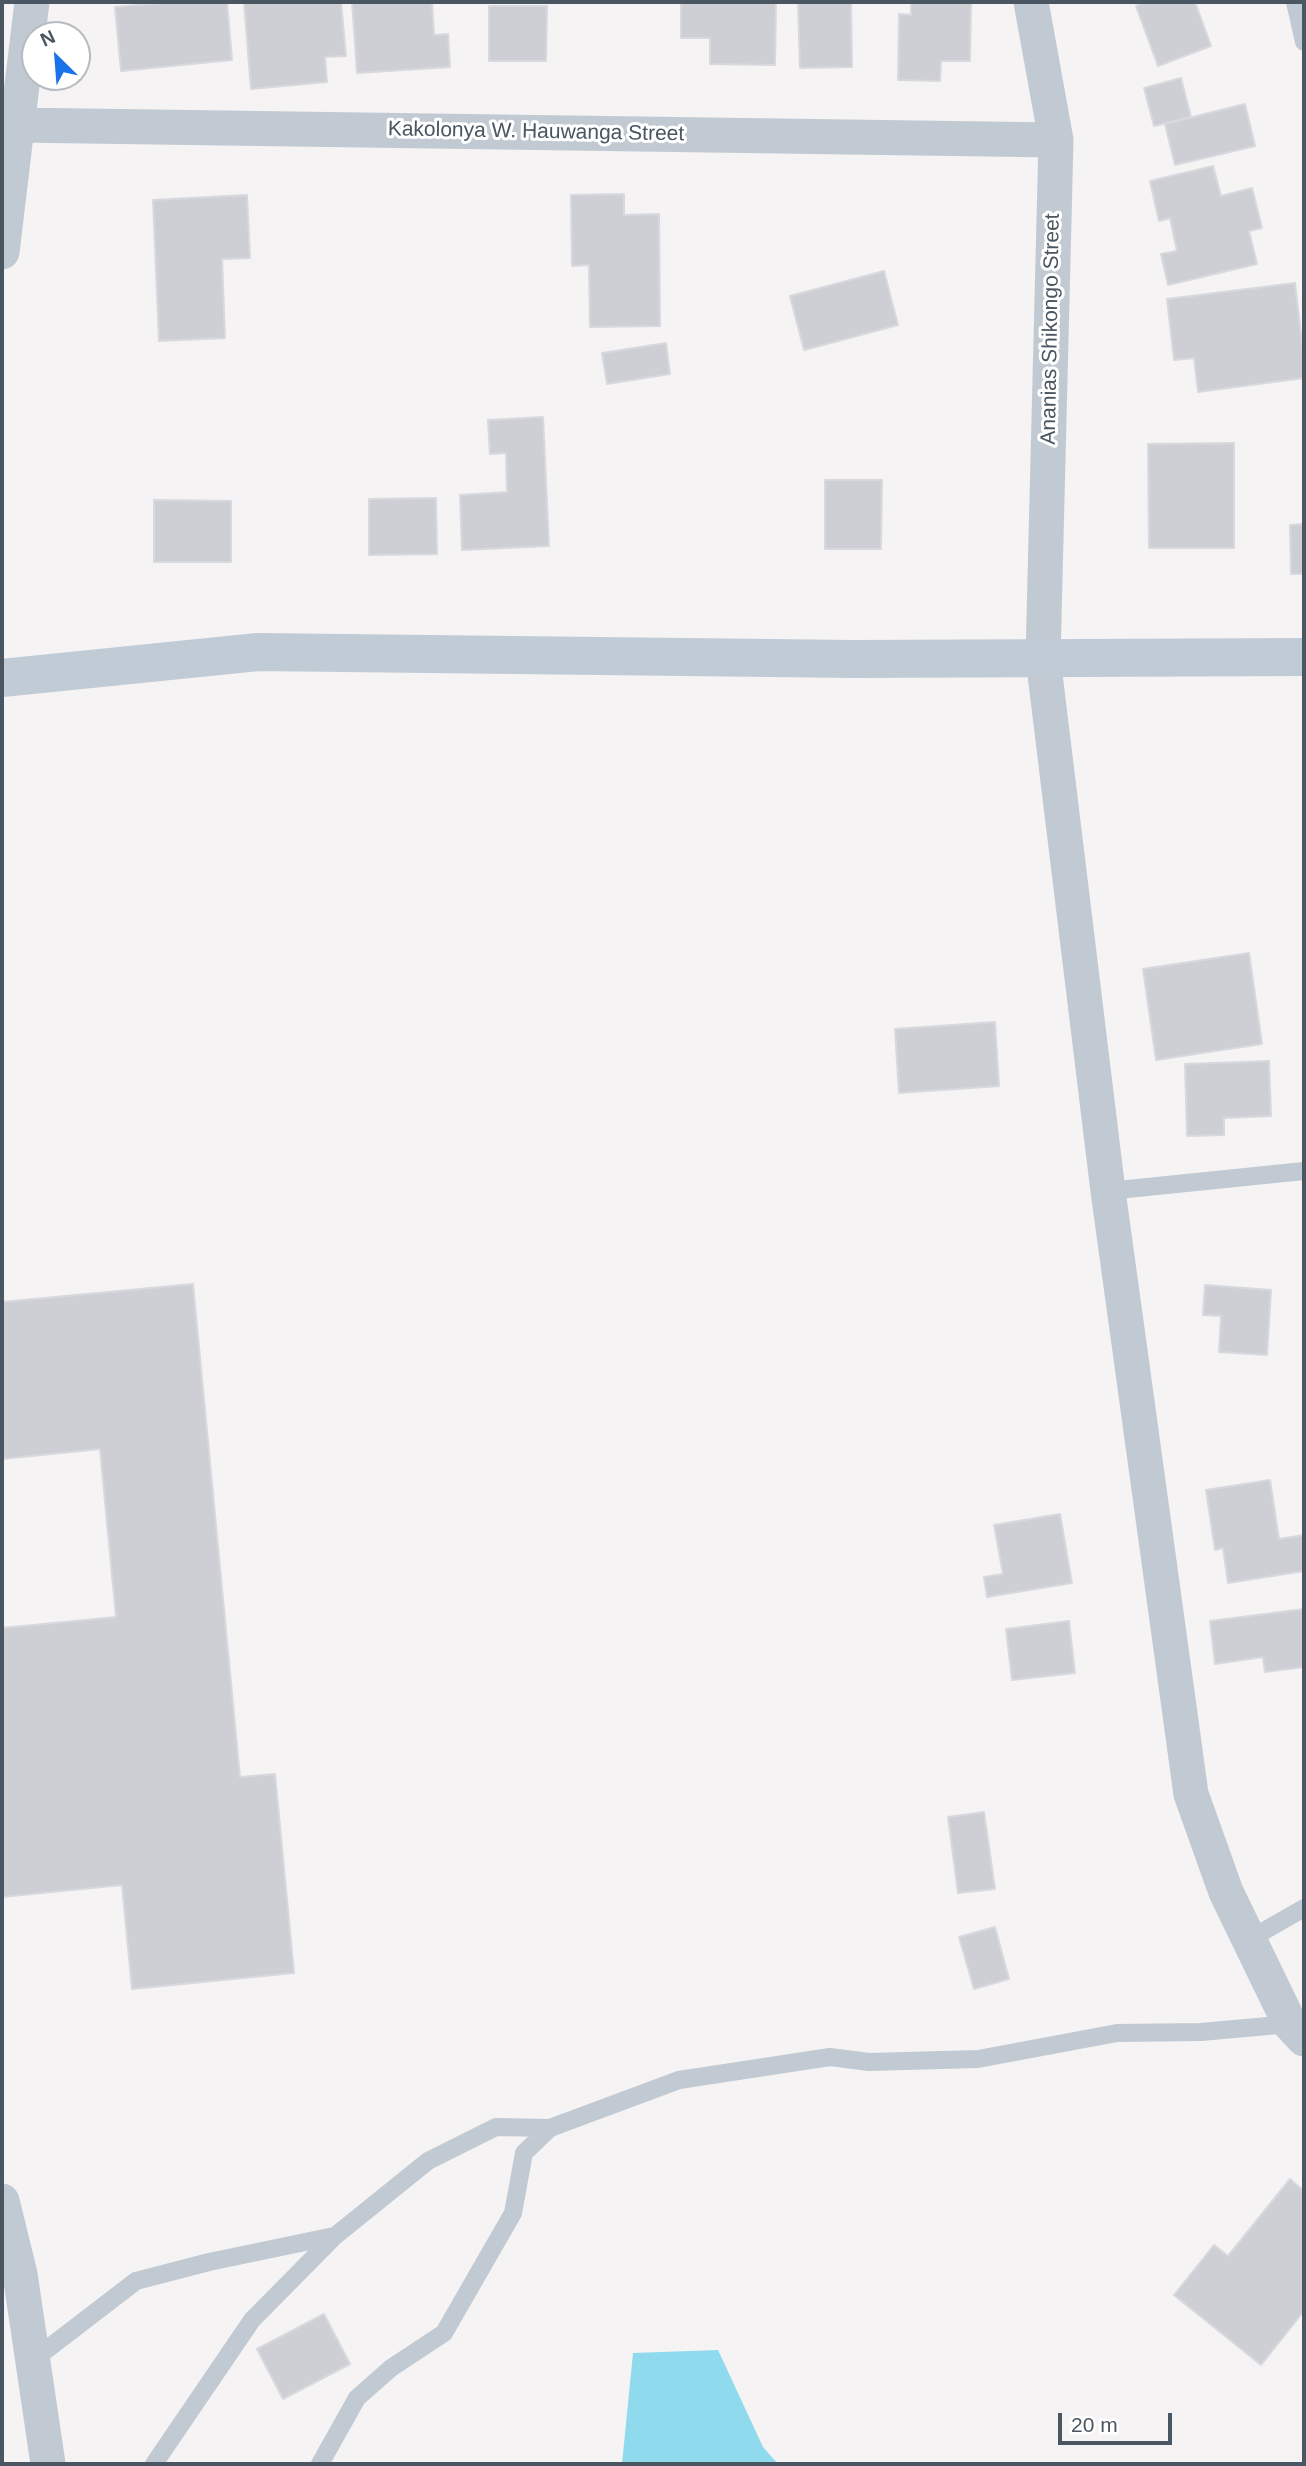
<!DOCTYPE html>
<html>
<head>
<meta charset="utf-8">
<style>
  body { margin:0 }
  #map { position:relative; width:1306px; height:2466px; overflow:hidden; background:#f5f3f3; font-family:Helvetica,sans-serif }
  canvas { display:block }
  .frame { position:absolute; inset:0; border:4px solid #4a5661; pointer-events:none }
  .north { position:absolute; left:21px; top:21px; width:70px; height:70px; box-sizing:border-box; background:#fff; border:2px solid #b7bbc0; border-radius:50%; rotate:335deg; font-size:19px; font-weight:700; line-height:28px; text-align:center; color:#4a5661 }
  .north::after { content:''; display:block; margin:auto; width:24px; height:32px; background:#1a73e8; clip-path:polygon(50% 0,100% 100%,50% 72%,0 100%) }
  .scale { position:absolute; left:1058px; top:2413px; width:114px; height:32px; box-sizing:border-box; border:4px solid #4a5661; border-top:0; padding-left:9px; font-size:21px; line-height:24px; white-space:nowrap; color:#4a5661; -webkit-text-stroke:5px #fff; paint-order:stroke }
</style>
</head>
<body>
<div id="map">
<canvas width="1306" height="2466"></canvas>
<div class="frame"></div>
<div class="north">N</div>
<div class="scale">20 m</div>
</div>
<script>
const ctx = document.querySelector('canvas').getContext('2d');
ctx.lineJoin = 'round';
function fill(path, color) {
  ctx.fillStyle = color;
  ctx.fill(path, 'evenodd');
}
function trace(path, color, width, dash) {
  ctx.strokeStyle = color;
  ctx.lineWidth = width;
  ctx.lineCap = dash ? 'butt' : 'round';
  ctx.setLineDash(dash || []);
  ctx.stroke(path);
}
function label(font, color, halo, rows, align = 'center') {
  ctx.font = font + ' Helvetica,sans-serif';
  ctx.lineWidth = 6;
  ctx.setLineDash([]);
  ctx.textBaseline = 'middle';
  ctx.strokeStyle = halo;
  ctx.fillStyle = color;
  for (const [text, x, y, turn = 0] of rows) {
    ctx.save();
    ctx.translate(x, y);
    ctx.rotate((+turn || 0) * Math.PI / 180);
    ctx.textAlign = isNaN(turn) ? turn : align;
    if (halo) ctx.strokeText(text, 0, 0);
    ctx.fillText(text, 0, 0);
    ctx.restore();
  }
}
fill(new Path2D(`
  M718,2350L763,2447L778,2464H622L633,2353Z`), '#90daee');
const building = new Path2D(`
  M175,2H227L232,60L121,71L115,7Z
  M244,2H341L346,56L325,57L327,82L251,89Z
  M352,2H432L434,35L448,34L450,67L357,73Z
  M681,2H776L775,65L710,64V38H681Z
  M798,2H851L852,67L800,68Z
  M911,2H971L970,61H941L940,81L898,80L899,14L911,15Z
  M1146,2H1195L1211,46L1158,66L1136,6Z
  M489,6H547L546,61H489Z
  M1181,78L1191,117L1154,126L1144,88Z
  M1245,104L1255,146L1175,165L1165,124Z
  M1213,166L1221,196L1252,188L1262,228L1249,231L1257,264L1168,285L1161,254L1177,251L1170,218L1159,221L1150,181Z
  M624,194V215L659,214L660,326L590,327L589,265L572,266L571,195Z
  M247,195L250,258L222,259L225,338L159,341L153,200Z
  M884,271L898,325L804,350L790,296Z
  M1295,283L1304,360V378L1198,392L1194,358L1174,360L1167,299Z
  M666,343L670,374L607,384L602,353Z
  M543,417L549,546L462,550L460,495L507,492L506,453L490,454L488,420Z
  M1234,443V548H1149L1148,444Z
  M825,480H882L881,549H825Z
  M436,498L437,554L369,555V499Z
  M154,500L231,501V562H154Z
  M1304,524V574H1291L1290,525Z
  M1249,953L1262,1044L1156,1060L1143,969Z
  M995,1022L999,1086L899,1093L895,1029Z
  M1269,1061L1271,1116L1224,1118V1135L1187,1136L1185,1064Z
  M193,1284L240,1777L275,1774L294,1973L132,1989L122,1885L2,1897V1628L116,1617L100,1449L2,1459V1302Z
  M1205,1285L1271,1290L1267,1355L1219,1352L1221,1316L1203,1315Z
  M1270,1480L1279,1539L1304,1535V1571L1228,1583L1223,1548L1215,1550L1206,1490Z
  M1060,1514L1072,1583L987,1597L984,1577L1003,1574L994,1525Z
  M1304,1609V1667L1265,1672L1263,1657L1215,1664L1210,1621Z
  M1069,1621L1075,1673L1012,1680L1006,1629Z
  M984,1812L995,1889L958,1893L948,1817Z
  M995,1927L1009,1979L974,1989L959,1937Z
  M1290,2179L1304,2191V2311L1261,2365L1174,2295L1214,2245L1228,2256Z
  M324,2314L350,2364L283,2399L257,2349Z`);
fill(building, '#cdcfd5');
trace(building, '#d7d9de', 2);
trace(new Path2D(`
  M1295,2L1304,42
  M1108,1191L1304,1171
  M1250,1939L1304,1908
  M33,2360L136,2281L209,2262L334,2236
  M154,2464L252,2320L335,2236L428,2161L496,2127L550,2128
  M320,2464L357,2398L391,2368L444,2333L513,2213L524,2153L550,2128L679,2080L830,2057L869,2062L978,2059L1117,2033L1201,2032L1290,2024`), '#c1cad2', 18);
trace(new Path2D(`
  M1031,2L1056,140L1043,658L1108,1191L1191,1794L1226,1892L1290,2024L1304,2039
  M16,125L1056,140
  M2,252L32,2
  M2,2201L20,2274L48,2464`), '#c1cad2', 35);
trace(new Path2D(`
  M2,678L258,652L855,659L1304,657`), '#c1cbd6', 38);
label('21px', '#4a5661', '#fff', [
  ["Kakolonya W. Hauwanga Street",536,132,1],
  ["Ananias Shikongo Street",1051,329,-89]
]);
</script>
</body>
</html>
